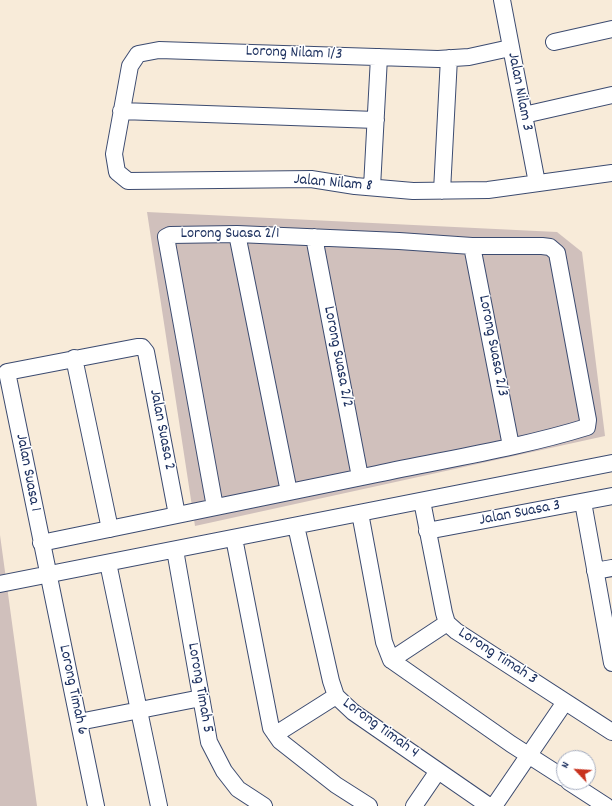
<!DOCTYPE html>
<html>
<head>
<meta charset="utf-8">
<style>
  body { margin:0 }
  #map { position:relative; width:612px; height:806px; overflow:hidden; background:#f8ebd9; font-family:Dekko,sans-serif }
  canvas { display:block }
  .north { position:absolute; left:556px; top:750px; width:40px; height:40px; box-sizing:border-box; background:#fff; border:1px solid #a4acbf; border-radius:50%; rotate:295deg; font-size:11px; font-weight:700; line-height:16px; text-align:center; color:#1b2f5e }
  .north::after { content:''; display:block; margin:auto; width:14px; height:18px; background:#c8321e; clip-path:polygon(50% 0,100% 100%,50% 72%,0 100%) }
</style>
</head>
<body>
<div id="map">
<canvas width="612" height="806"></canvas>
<div class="north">N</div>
</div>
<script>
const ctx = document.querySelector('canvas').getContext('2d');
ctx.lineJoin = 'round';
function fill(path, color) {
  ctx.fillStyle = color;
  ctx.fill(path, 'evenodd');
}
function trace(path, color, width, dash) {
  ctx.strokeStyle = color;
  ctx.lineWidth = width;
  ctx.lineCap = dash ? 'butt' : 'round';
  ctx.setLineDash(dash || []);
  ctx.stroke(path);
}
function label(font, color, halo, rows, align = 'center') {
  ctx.font = font + ' Dekko,sans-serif';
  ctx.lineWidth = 3;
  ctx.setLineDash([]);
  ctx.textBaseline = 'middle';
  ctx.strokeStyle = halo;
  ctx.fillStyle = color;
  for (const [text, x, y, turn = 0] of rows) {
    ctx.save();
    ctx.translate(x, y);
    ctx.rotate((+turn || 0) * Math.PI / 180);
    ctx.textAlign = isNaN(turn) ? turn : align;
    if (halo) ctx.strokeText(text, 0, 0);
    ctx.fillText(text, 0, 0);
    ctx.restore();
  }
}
fill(new Path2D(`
  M147,212L557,232L582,252L605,436L195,526Z
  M0,535L37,806H0Z`), '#d0c0bc');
const minor = new Path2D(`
  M502,0L537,183
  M554,42L612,29
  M510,48L469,57L438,59L159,50L138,54L130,66L114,154L117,172L128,181L311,179L355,186L413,191L488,190L612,173
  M121,111L376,120
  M524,115L612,95
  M372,187L379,57
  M442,191L449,58
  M237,234L289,492
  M314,237L360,477
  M472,246L511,446
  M74,358L110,529
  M422,501L444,613L447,623L456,631L612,732
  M583,502L612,663
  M360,513L384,642L391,660L511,744L564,778
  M296,526L331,681L336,696L353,712L489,806
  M427,531L612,496
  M234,538L271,728L280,741L336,785L369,806
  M41,543C153,520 265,497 377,474C447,459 519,448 587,427L588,420L557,253L550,247L542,246H472L399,241L237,234L170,235L166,237L215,507
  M175,550L209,742L224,771L238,789L264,806
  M108,563L159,806
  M595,571L612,568
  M0,584L612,463
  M391,660L447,623
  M79,722L201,698
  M276,734L336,696
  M569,782L606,806
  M96,806L7,372L137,347H142L146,352L177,515
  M414,806L438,771
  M494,806L565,702`);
trace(minor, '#3c4b70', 18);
trace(minor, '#fff', 16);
label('16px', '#1b2f5e', '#fff', [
  ["Lorong Nilam 1/3",294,54,2],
  ["Jalan Nilam 3",519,92,79],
  ["Jalan Nilam 8",333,184,5],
  ["Lorong Suasa 2/1",230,235],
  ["Lorong Suasa 2/3",492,346,79],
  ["Lorong Suasa 2/2",337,357,79],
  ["Jalan Suasa 2",161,430,79],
  ["Jalan Suasa 1",27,473,79],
  ["Jalan Suasa 3",520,514,-11],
  ["Lorong Timah 3",497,657,33],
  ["Lorong Timah 5",199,688,80],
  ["Lorong Timah 6",72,690,78],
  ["Lorong Timah 4",380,729,36]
]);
</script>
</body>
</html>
